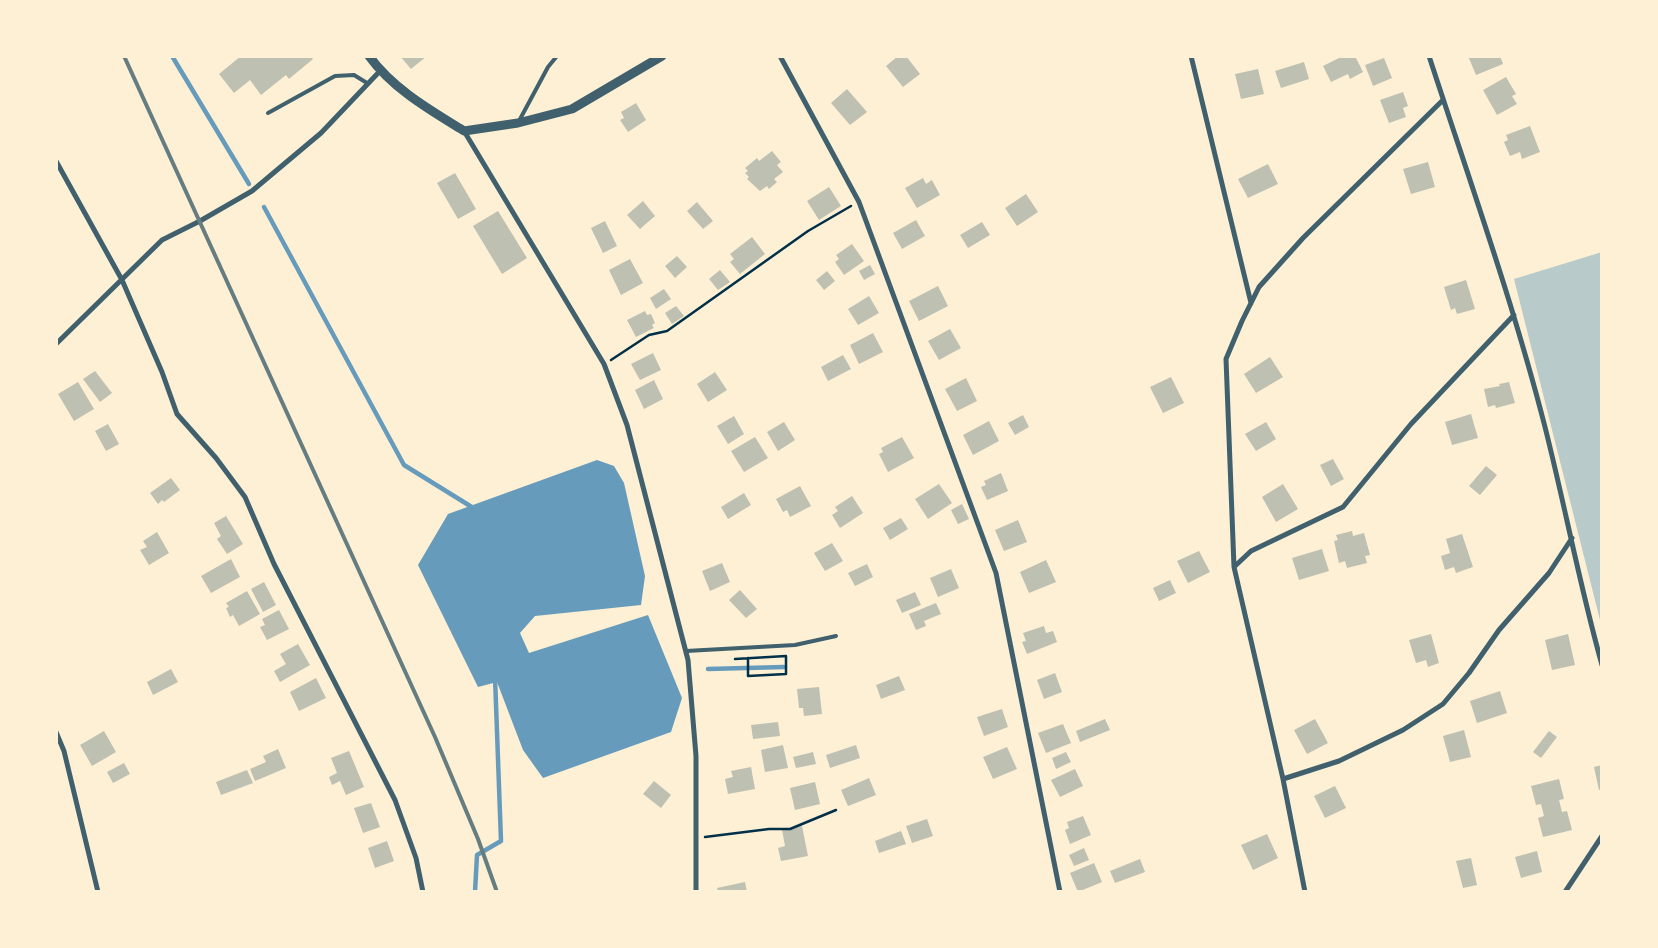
<!DOCTYPE html>
<html>
<head>
<meta charset="utf-8">
<style>
  body { margin:0 }
  #map { position:relative; width:1658px; height:948px; overflow:hidden; background:#fdf0d5; font-family:"IBM Plex Sans",sans-serif }
  canvas { display:block }
  .frame { position:absolute; inset:0; border:58px solid #fdf0d5; pointer-events:none }
</style>
</head>
<body>
<div id="map">
<canvas width="1658" height="948"></canvas>
<div class="frame"></div>
</div>
<script>
const ctx = document.querySelector('canvas').getContext('2d');
ctx.lineJoin = 'round';
function fill(path, color) {
  ctx.fillStyle = color;
  ctx.fill(path, 'evenodd');
}
function trace(path, color, width, dash) {
  ctx.strokeStyle = color;
  ctx.lineWidth = width;
  ctx.lineCap = dash ? 'butt' : 'round';
  ctx.setLineDash(dash || []);
  ctx.stroke(path);
}
fill(new Path2D(`
  M1602,252V628L1514,279Z`), '#b9caca');
fill(new Path2D(`
  M597,460L614,466L624,483L645,576L641,605L535,616L520,633L529,653L648,615L682,698L671,732L543,778L523,750L497,682L478,687L418,565L448,514Z`), '#669bbc');
trace(new Path2D(`
  M172,56L249,184
  M264,207L404,465L475,509
  M708,669L784,667
  M475,892L477,855L501,841L495,677`), '#669bbc', 4.5);
fill(new Path2D(`
  M241,56H311L313,59L289,79L286,75L261,95L250,80L234,93L219,74Z
  M400,56H427L411,69Z
  M898,56H906L920,74L903,87L886,66Z
  M1343,56H1355L1363,72L1350,79L1348,74L1331,82L1323,66Z
  M1468,56H1500L1503,64L1476,75Z
  M1384,58L1392,78L1373,86L1365,65Z
  M1304,62L1309,79L1281,88L1275,71Z
  M1258,69L1264,94L1241,99L1235,74Z
  M1506,77L1516,94L1512,96L1517,104L1497,115L1483,90Z
  M847,89L867,112L850,125L831,103Z
  M1403,92L1408,106L1403,108L1406,117L1389,123L1380,100Z
  M636,103L646,120L628,132L620,120L624,118L621,112Z
  M1530,126L1540,152L1522,159L1520,152L1510,156L1504,142L1508,140L1506,135Z
  M772,151L781,162L777,165L783,172L774,179L777,182L769,189L767,186L760,191L747,179L749,177L745,173L748,171L745,168L757,158L759,161Z
  M1428,162L1435,187L1411,194L1403,169Z
  M1268,164L1278,184L1248,198L1238,179Z
  M455,173L476,209L458,219L437,183Z
  M923,178L926,184L932,180L940,195L917,208L905,188Z
  M829,187L841,206L819,220L807,201Z
  M1026,194L1038,212L1017,226L1005,208Z
  M643,201L655,216L640,229L627,215Z
  M697,202L713,221L703,229L687,211Z
  M498,211L527,258L502,274L473,226Z
  M916,220L925,236L902,249L893,233Z
  M605,221L617,246L603,253L591,228Z
  M982,222L990,235L968,248L960,235Z
  M752,237L765,254L740,274L730,262L734,259L730,254Z
  M852,244L864,261L844,275L835,262L839,259L836,255Z
  M677,256L687,267L675,278L665,266Z
  M630,259L643,283L621,295L609,270Z
  M870,265L875,274L864,280L859,271Z
  M720,270L730,282L718,290L709,279Z
  M827,271L835,281L824,290L816,280Z
  M1466,280L1475,309L1457,314L1455,308L1451,310L1444,287Z
  M938,286L948,306L919,321L909,301Z
  M664,289L671,299L656,309L650,298Z
  M869,296L879,313L858,325L848,309Z
  M676,306L684,316L672,324L665,313Z
  M645,311L647,315L651,314L655,323L652,325L654,328L636,337L627,320Z
  M950,329L961,348L939,360L928,341Z
  M873,333L883,352L859,364L850,345Z
  M653,353L661,370L640,380L631,364Z
  M843,355L851,369L828,381L821,367Z
  M1270,357L1283,377L1256,393L1244,374Z
  M95,371L112,393L100,402L83,379Z
  M715,372L727,390L708,402L697,384Z
  M1171,377L1184,403L1163,413L1150,387Z
  M966,378L977,401L957,411L945,389Z
  M654,380L663,399L644,409L635,390Z
  M78,382L94,409L74,421L58,394Z
  M1509,382L1515,403L1496,408L1495,405L1488,407L1484,389L1500,386L1499,384Z
  M1471,414L1478,438L1452,445L1445,422Z
  M1023,415L1029,427L1015,435L1008,423Z
  M734,416L744,434L728,444L717,426Z
  M989,421L999,441L973,455L963,435Z
  M784,422L795,440L778,451L767,432Z
  M1266,422L1276,439L1256,451L1245,434Z
  M108,424L119,444L106,451L95,431Z
  M755,437L768,458L744,472L731,451Z
  M902,437L914,458L888,472L879,454L883,452L881,448Z
  M1333,459L1344,479L1331,486L1320,465Z
  M1486,466L1497,475L1480,495L1469,486Z
  M1001,473L1008,491L987,500L981,487L986,485L984,481Z
  M171,478L180,490L164,502L162,500L158,504L150,493Z
  M939,484L952,503L928,519L915,499Z
  M1283,484L1298,509L1276,522L1262,497Z
  M800,486L811,506L790,517L787,510L783,512L776,499Z
  M744,493L751,505L728,519L721,507Z
  M852,496L863,513L840,528L832,515L838,511L835,507Z
  M962,504L969,519L958,524L951,510Z
  M226,516L243,544L227,554L217,539L221,536L214,523Z
  M901,518L908,529L890,540L883,528Z
  M1018,520L1027,542L1004,551L995,530Z
  M1352,531L1353,536L1364,533L1370,555L1365,556L1367,563L1347,568L1345,561L1339,563L1334,541L1338,540L1336,535Z
  M157,532L169,553L149,565L140,550L147,547L143,541Z
  M1462,534L1473,567L1456,573L1454,567L1445,570L1441,556L1450,553L1446,539Z
  M832,543L843,561L825,571L814,553Z
  M1322,549L1329,571L1299,580L1292,558Z
  M1199,551L1210,572L1188,583L1177,561Z
  M231,559L240,577L211,593L201,576Z
  M1046,560L1056,582L1029,593L1020,572Z
  M722,563L730,582L710,591L702,571Z
  M867,564L873,577L855,586L848,573Z
  M951,569L959,588L938,597L930,578Z
  M1170,580L1176,593L1159,601L1153,588Z
  M264,582L276,605L263,612L251,589Z
  M740,590L757,609L746,618L729,600Z
  M247,591L260,614L239,626L233,615L230,617L226,608L229,607L226,603Z
  M915,592L921,605L902,613L896,600Z
  M936,603L941,614L924,621L926,626L916,630L909,614Z
  M279,610L289,629L267,640L260,627L265,625L262,619Z
  M1044,626L1046,633L1053,631L1057,642L1027,654L1022,642L1026,641L1023,633Z
  M1431,634L1439,663L1428,667L1426,660L1416,663L1409,640Z
  M1568,634L1575,665L1552,670L1545,640Z
  M298,644L310,665L280,682L274,671L286,664L280,654Z
  M171,669L178,682L153,695L147,682Z
  M1055,673L1062,692L1044,699L1037,680Z
  M899,676L905,690L881,699L876,685Z
  M316,678L326,698L299,711L290,692Z
  M819,687L822,714L804,716L803,708H799L797,689Z
  M1500,691L1507,713L1477,723L1470,701Z
  M1002,709L1008,727L984,736L977,717Z
  M1105,719L1110,730L1080,742L1076,731Z
  M1315,719L1328,743L1307,754L1294,730Z
  M778,722L780,736L753,739L751,725Z
  M1063,724L1071,743L1046,753L1038,733Z
  M1464,730L1471,757L1450,762L1443,736Z
  M104,731L116,752L92,766L80,745Z
  M1549,731L1557,737L1541,758L1533,752Z
  M783,745L788,768L765,772L761,750Z
  M856,745L860,758L830,768L826,755Z
  M1007,747L1017,769L993,779L983,757Z
  M278,749L286,768L255,781L250,769L266,762L263,756Z
  M349,751L364,787L346,795L340,781L332,785L329,777L337,773L331,758Z
  M813,752L816,764L796,768L793,757Z
  M1066,752L1071,762L1056,769L1052,758Z
  M124,763L130,774L113,783L107,772Z
  M1602,765V789L1599,790L1594,767Z
  M751,767L755,789L728,794L725,779L733,777L731,771Z
  M1075,769L1083,786L1060,797L1051,780Z
  M247,770L253,783L221,795L216,782Z
  M869,778L876,795L848,806L841,790Z
  M1559,779L1564,799L1559,800L1562,812L1567,811L1572,830L1543,837L1538,818L1544,816L1541,804L1536,805L1531,786Z
  M654,781L671,795L661,808L643,794Z
  M815,782L820,804L795,810L790,788Z
  M1335,786L1346,808L1325,818L1314,796Z
  M371,803L380,827L363,833L354,808Z
  M1083,816L1091,835L1070,844L1065,830L1069,828L1067,822Z
  M927,819L933,836L912,843L906,826Z
  M802,826L808,856L781,861L778,848L785,846L782,830Z
  M901,831L906,844L879,853L875,841Z
  M1267,834L1278,858L1253,870L1241,845Z
  M387,841L394,861L375,868L368,848Z
  M1084,848L1089,860L1074,866L1069,855Z
  M1537,851L1542,872L1521,878L1515,857Z
  M1471,858L1477,885L1463,888L1456,861Z
  M1140,859L1145,872L1115,883L1110,871Z
  M1094,863L1102,882L1078,892L1070,873Z
  M745,882L747,892H718L717,888Z`), '#bec0b2');
trace(new Path2D(`
  M611,360L649,335L667,331L808,231L851,206
  M735,659L786,656V674L748,676V658
  M705,837L769,829H790L836,810`), '#003049', 2.5);
trace(new Path2D(`
  M268,113L335,76L354,75L367,83
  M519,121L548,67L557,56
  M686,651L795,645L836,636`), '#3f606c', 4);
trace(new Path2D(`
  M780,56L859,202L996,573L1060,892
  M1191,56L1251,303
  M1429,56C1469,179 1513,302 1545,427C1565,506 1580,587 1602,665
  M464,131L604,364L627,425L688,660L696,756V892
  M56,161L122,280L162,372L177,414L216,458L245,497L274,564L395,800L416,858L423,892
  M56,344L162,240L200,221L252,191L321,133L380,71
  M1234,567L1226,359L1242,321L1259,287L1303,238L1443,100
  M56,732L64,751L98,892
  M1283,779L1339,761L1403,730L1443,704L1469,673L1499,630L1549,573L1572,538
  M1305,892L1283,779L1234,567L1251,551L1343,507L1411,424L1514,315
  M1565,892L1602,836`), '#3f606c', 5);
trace(new Path2D(`
  M369,56C393,89 430,110 464,131L518,123L572,109L662,56`), '#3f606c', 9);
trace(new Path2D(`
  M124,56L435,737L478,839L497,892`), '#657d81', 4);
</script>
</body>
</html>
